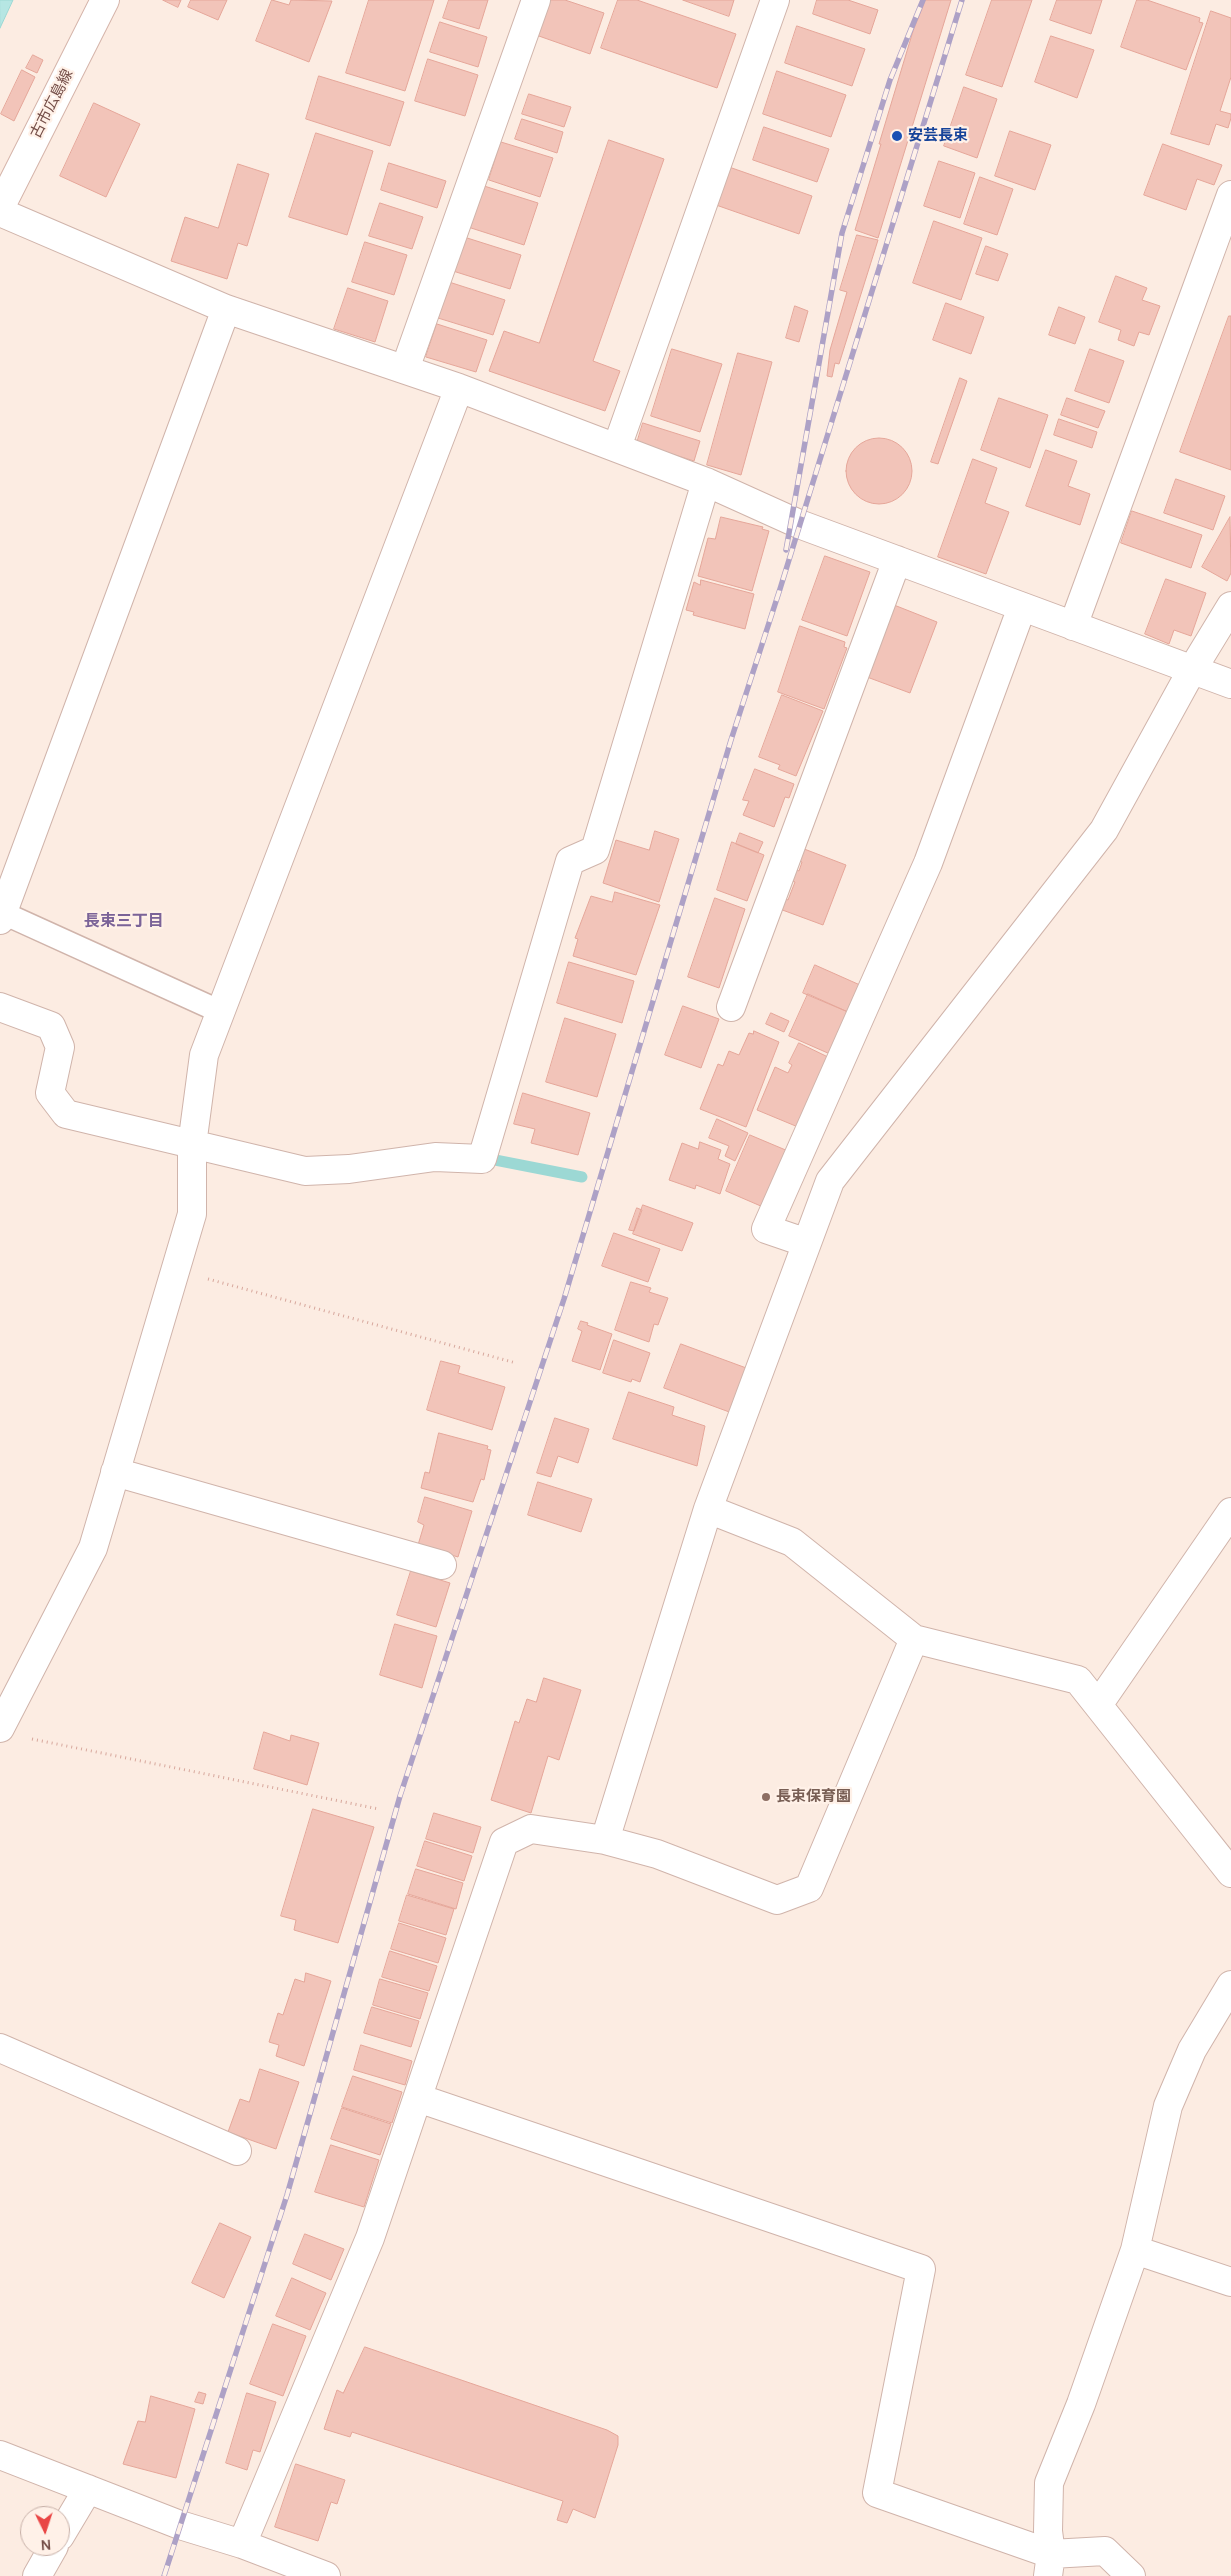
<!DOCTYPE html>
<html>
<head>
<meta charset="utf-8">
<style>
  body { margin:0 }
  #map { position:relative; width:1231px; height:2576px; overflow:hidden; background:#fcece2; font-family:Manrope,sans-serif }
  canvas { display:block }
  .north { position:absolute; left:20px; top:2506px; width:50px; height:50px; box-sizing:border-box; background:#fff1e8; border:1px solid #c7b0a8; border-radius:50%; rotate:176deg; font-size:14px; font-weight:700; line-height:20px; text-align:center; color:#744e48 }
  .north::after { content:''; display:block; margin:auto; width:18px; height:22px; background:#e94645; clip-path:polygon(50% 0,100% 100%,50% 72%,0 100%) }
</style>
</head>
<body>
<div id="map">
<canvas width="1231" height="2576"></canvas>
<div class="north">N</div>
</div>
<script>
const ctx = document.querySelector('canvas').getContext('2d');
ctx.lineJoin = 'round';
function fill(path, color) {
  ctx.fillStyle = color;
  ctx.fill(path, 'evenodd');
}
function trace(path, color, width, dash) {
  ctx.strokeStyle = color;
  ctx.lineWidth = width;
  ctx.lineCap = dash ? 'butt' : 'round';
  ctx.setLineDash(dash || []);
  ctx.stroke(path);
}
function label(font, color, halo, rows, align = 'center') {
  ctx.font = font + ' Manrope,"Noto Sans JP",sans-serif';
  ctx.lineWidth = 4.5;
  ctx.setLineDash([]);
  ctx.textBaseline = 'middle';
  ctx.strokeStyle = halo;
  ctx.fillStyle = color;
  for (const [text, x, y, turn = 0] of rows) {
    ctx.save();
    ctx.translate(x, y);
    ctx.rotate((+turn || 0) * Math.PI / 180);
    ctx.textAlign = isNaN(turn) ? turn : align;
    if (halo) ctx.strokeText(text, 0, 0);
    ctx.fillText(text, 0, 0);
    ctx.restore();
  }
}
const water = new Path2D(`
  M0,0H13L0,28Z`);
fill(water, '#b6e6e3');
trace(water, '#9cd8d4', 1);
trace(new Path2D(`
  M490,1159L582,1177`), '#9cd8d4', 11);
const building = new Path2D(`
  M163,0H181L178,7Z
  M191,0H227L218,20L188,7Z
  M272,0L289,5L291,0L332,1L309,62L256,41Z
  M369,0H434L405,91L346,73Z
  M449,0H488L479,29L443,18Z
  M547,0H565L604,13L590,54L536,35Z
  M618,0H637L736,34L717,88L601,48Z
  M683,0H734L729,16Z
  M817,0H848L878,10L870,34L813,14Z
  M926,0H951L878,238L855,230L881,144H879L913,31Z
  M992,0H1032L1002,87L966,75Z
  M1057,0H1102L1091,34L1050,20Z
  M1137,0H1147L1200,18L1199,22L1203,23L1186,70L1121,47Z
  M1211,11L1231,18V77L1220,111L1231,114V118L1228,128L1216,124L1209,145L1171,134Z
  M440,22L487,37L478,67L430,52Z
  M797,26L865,49L852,86L785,63Z
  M1051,36L1094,50L1077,98L1035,82Z
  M33,55L43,60L37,73L26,68Z
  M428,59L478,75L465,116L415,101Z
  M22,70L35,77L14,121L1,114Z
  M777,71L846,95L831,137L763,114Z
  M319,76L404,102L390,146L306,119Z
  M964,87L997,99L977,158L944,146Z
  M529,94L571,107L564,127L522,114Z
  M94,103L140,124L106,197L60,176Z
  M522,119L563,132L557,153L515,139Z
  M764,127L829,149L817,182L753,160Z
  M1010,131L1051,145L1035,190L995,176Z
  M316,133L373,151L347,235L289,217Z
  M609,140L664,159L593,361L620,371L605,411L489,371L504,331L539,343Z
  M501,142L553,158L540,197L489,180Z
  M1163,144L1222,165L1214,185L1197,179L1186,210L1144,195Z
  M939,161L975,173L960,218L924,206Z
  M389,163L446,181L437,208L381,190Z
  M238,164L269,174L247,246L238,243L227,279L171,261L185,217L218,228Z
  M729,167L812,196L799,234L716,205Z
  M980,177L1013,189L997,235L964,224Z
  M481,185L538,203L524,245L468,227Z
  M380,203L423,217L412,249L369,236Z
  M934,221L982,238L961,300L913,283Z
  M857,235L878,240L839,364L835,363L832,377L827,376L830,350L847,292L840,290Z
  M464,237L521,255L510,289L453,271Z
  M365,242L407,255L394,295L352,282Z
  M986,246L1008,254L998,281L976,274Z
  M1116,276L1147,288L1142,300L1160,306L1149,335L1139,332L1134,346L1118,340L1121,330L1099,322Z
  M449,282L505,300L493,335L438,318Z
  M348,288L388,301L375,342L334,329Z
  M946,303L984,317L971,354L933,340Z
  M795,306L808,311L799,342L786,338Z
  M1059,307L1085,317L1075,344L1049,335Z
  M1229,316H1231V470L1180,452Z
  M437,324L487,340L476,372L426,357Z
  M672,349L722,364L700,432L651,416Z
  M1090,349L1124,361L1109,403L1075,391Z
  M738,353L772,362L741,475L707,465Z
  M960,378L967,381L938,464L931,462Z
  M999,398L1048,415L1030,468L981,450Z
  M1067,398L1105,411L1098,428L1061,415Z
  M1059,419L1097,432L1092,448L1054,435Z
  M643,423L700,441L694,461L637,443Z
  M846 471a33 33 0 1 1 66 0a33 33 0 1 1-66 0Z
  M1046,450L1077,461L1068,486L1090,494L1080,525L1026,506Z
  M973,459L997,468L985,503L1009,512L986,574L938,557Z
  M1176,479L1225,496L1213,530L1164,513Z
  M1132,511L1202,535L1191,568L1121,543Z
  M721,517L763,527L762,529L769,531L752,591L698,576L708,538L715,539Z
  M1230,517L1231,573L1227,581L1202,567Z
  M825,556L870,572L847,636L802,620Z
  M1166,579L1206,593L1191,636L1174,630L1169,644L1145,634Z
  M701,580L754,594L745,629L693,615L694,612L686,610L694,582L700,585Z
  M894,605L937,622L910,693L867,677Z
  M800,626L845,642L844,647L847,648L824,709L778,692Z
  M782,695L823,711L796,776L778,769L780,765L759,757Z
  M755,769L794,784L789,798L785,797L774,827L743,815L749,801L743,800Z
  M655,831L679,839L659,902L603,883L616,840L649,850Z
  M740,833L763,842L758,853L736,844Z
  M732,842L764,855L747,901L717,890Z
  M799,847L846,865L823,925L777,908L781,897L788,900L795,882L788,879L791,867L799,871L802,862L794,859Z
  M615,892L660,905L636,975L573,956L578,939L575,938L591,896L612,902Z
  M715,898L745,909L719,988L688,977Z
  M569,962L634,981L622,1023L557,1003Z
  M815,965L860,985L848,1012L803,993Z
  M808,994L848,1012L830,1054L789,1036Z
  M683,1006L719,1019L701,1068L665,1055Z
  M771,1013L789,1021L784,1032L766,1024Z
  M565,1018L616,1034L597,1097L546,1082Z
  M754,1031L779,1042L746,1127L700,1109L718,1064L723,1066L729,1051L739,1055L749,1033L753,1034Z
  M799,1043L830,1058L798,1127L757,1110L775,1067L788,1073L792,1065L789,1063Z
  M523,1093L590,1113L578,1155L531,1143L535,1129L514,1124Z
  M717,1119L748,1133L735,1161L725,1156L729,1146L709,1138Z
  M750,1135L788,1151L763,1207L726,1191Z
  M700,1142L721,1150L718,1159L730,1164L720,1194L696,1185L695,1189L669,1180L682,1143L698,1149Z
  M643,1205L693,1223L682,1251L633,1234Z
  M637,1208L642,1210L634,1231L629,1230Z
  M614,1233L660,1249L648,1282L602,1266Z
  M631,1282L651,1288L649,1292L668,1298L658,1325L654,1324L649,1342L615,1330Z
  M581,1321L588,1323L587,1325L612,1334L600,1370L572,1361L582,1331L578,1329Z
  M614,1340L650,1353L640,1382L632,1379L631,1382L603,1373Z
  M681,1344L749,1369L732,1413L664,1388Z
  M441,1361L460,1366L458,1373L505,1387L492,1430L427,1410Z
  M629,1392L674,1407L672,1415L705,1426L697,1466L613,1439Z
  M555,1418L589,1429L578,1463L558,1456L551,1477L537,1473Z
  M439,1433L488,1446L487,1449L491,1450L484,1480L481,1479L473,1502L421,1488L425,1472L429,1473Z
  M538,1482L592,1499L581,1532L528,1515Z
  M425,1497L472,1511L458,1557L418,1545L424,1525L418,1522Z
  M411,1571L450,1583L436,1627L397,1615Z
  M395,1624L437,1636L422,1688L380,1675Z
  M544,1678L581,1690L559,1760L548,1756L531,1813L491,1800L515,1721L519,1723L527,1699L536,1702Z
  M264,1732L290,1741L291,1735L319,1743L307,1785L254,1769Z
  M313,1809L374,1827L338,1943L294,1930L296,1920L281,1916Z
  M434,1813L481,1827L473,1853L426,1839Z
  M425,1841L472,1856L464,1881L417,1866Z
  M416,1869L463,1883L456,1909L408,1894Z
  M407,1895L454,1909L446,1935L399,1921Z
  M399,1923L446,1938L438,1963L391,1949Z
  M390,1951L437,1966L429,1991L382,1977Z
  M306,1973L331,1981L304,2066L276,2056L279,2045L269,2042L278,2013L283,2015L295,1979L304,1982Z
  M380,1979L428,1993L420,2019L373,2005Z
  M372,2007L419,2021L411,2047L364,2033Z
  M361,2045L412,2061L405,2085L354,2070Z
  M260,2069L299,2082L276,2149L228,2132L240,2099L249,2102Z
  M353,2076L402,2092L392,2123L342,2107Z
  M342,2108L391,2124L380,2155L331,2139Z
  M331,2145L379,2160L364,2207L315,2192Z
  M220,2223L251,2237L224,2298L192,2283Z
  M305,2234L344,2249L331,2280L293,2264Z
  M292,2278L326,2293L310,2330L276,2316Z
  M273,2324L306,2336L283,2396L250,2384Z
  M365,2347L607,2430L618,2436V2445L595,2518L573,2509L567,2523L557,2520L563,2501L352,2432L350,2437L324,2429L337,2390L343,2393Z
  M199,2392L206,2394L203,2404L195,2402Z
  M247,2393L276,2402L260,2452L253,2450L247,2470L226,2463Z
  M151,2396L195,2409L176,2478L123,2464L138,2421L145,2422Z
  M296,2464L345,2480L337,2504L331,2502L318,2541L275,2527Z`);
fill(building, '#f2c4b9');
trace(building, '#e5a699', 1);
const lane = new Path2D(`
  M3,913L221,1012`);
const street = new Path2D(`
  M0,212L226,309L459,388L706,482L799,524L1231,684
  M405,369L536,0
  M617,447L775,0
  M1073,626L1231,195
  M0,920L226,309
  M0,1007L51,1026L60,1047L50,1093L66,1114L305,1171L349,1169L435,1157L482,1159L570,861L595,850L706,482
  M731,1007L897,560
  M807,1243L766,1229L928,863L1022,607
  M115,1472L442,1565
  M708,1509L792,1542L914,1639L1078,1680L1231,1873
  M1098,1705L1231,1512
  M0,1728L93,1548L192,1214V1145L204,1055L459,388
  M605,1840L708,1509L830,1181L1104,830L1192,670L1231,606
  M0,2048L237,2151
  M418,2098L921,2269L877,2493L1051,2554L1105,2551L1131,2576
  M1135,2250L1231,2282
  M0,2455L180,2525L242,2544L326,2576
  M60,2536L88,2489
  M242,2544L370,2238L504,1842L531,1829L605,1840L657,1854L777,1900L809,1888L914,1639
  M37,2576L54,2546
  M1048,2576L1051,2554L1048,2531L1049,2483L1081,2404L1135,2250L1168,2106L1192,2050L1231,1985`);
const secondary = new Path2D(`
  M0,208L105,0`);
trace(lane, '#d0b4ab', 25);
trace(street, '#d0b4ab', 30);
trace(secondary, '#d5b4aa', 30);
trace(new Path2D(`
  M208,1279L516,1363
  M32,1739L379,1809`), '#d7a79c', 3, [1, 4]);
trace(lane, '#fff', 22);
trace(street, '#fff', 28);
trace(secondary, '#fff', 28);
const rail = new Path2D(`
  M786,550L842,233L890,80L923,0
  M164,2576L287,2195L400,1796L564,1299L731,740L780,589L962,0`);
trace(rail, '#ada1c6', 5.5);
trace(rail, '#fff1e8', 4, [11]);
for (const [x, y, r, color] of [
  [897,136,6,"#1a4fb4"],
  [766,1797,5,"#8d6e63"]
]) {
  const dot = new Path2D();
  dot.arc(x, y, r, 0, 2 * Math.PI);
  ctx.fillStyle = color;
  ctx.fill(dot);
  trace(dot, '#fff1e8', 2);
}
label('15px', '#744e48', '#fff1e8', [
  ["古市広島線",52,104,-63]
]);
label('bold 15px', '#164399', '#fff1e8', [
  ["安芸長束",908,136]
], 'left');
label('bold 15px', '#785e54', '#fff1e8', [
  ["長束保育園",776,1797]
], 'left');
label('bold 16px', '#7b6398', '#fff1e8', [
  ["長束三丁目",124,922]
]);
</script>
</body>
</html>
